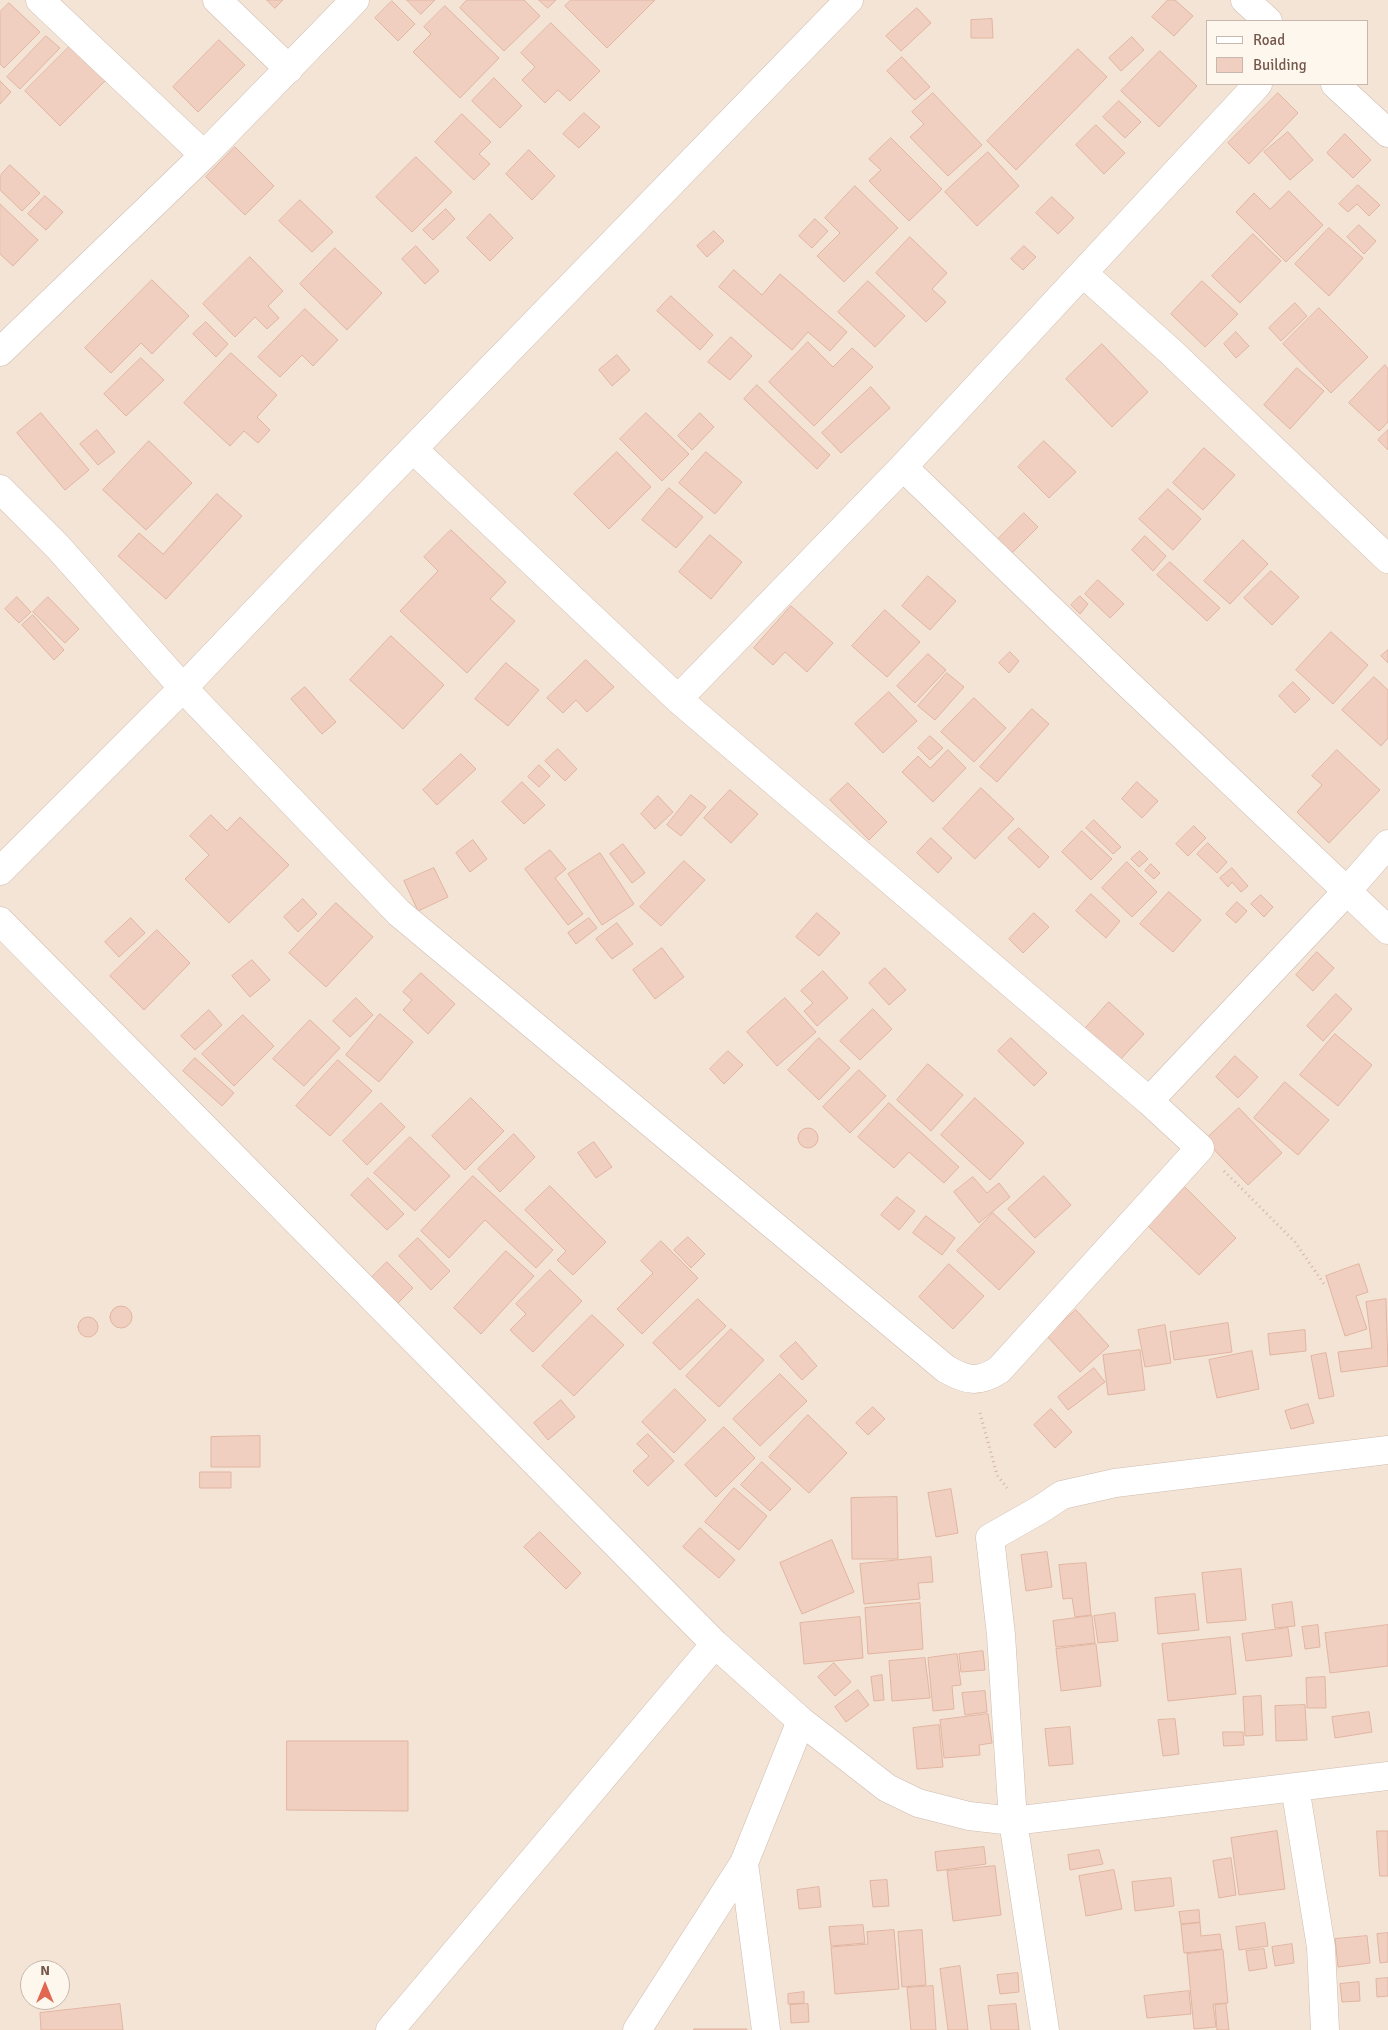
<!DOCTYPE html>
<html>
<head>
<meta charset="utf-8">
<style>
  body { margin:0 }
  #map { position:relative; width:1388px; height:2030px; overflow:hidden; background:#fcf2e7; font-family:Signika,sans-serif }
  canvas { display:block }
  .legend { position:absolute; left:1206px; top:20px; width:162px; height:65px; box-sizing:border-box; background:#fef7ee; border:1px solid #c7b7ad; margin:0; padding:6px 9px; list-style:none; font-size:15px; color:#75584c }
  .legend li { display:flex; align-items:center; gap:10px; height:25px }
  .legend b { width:25px; border:1px solid #c7b7ad }
  .north { position:absolute; left:20px; top:1960px; width:50px; height:50px; box-sizing:border-box; background:#fef7ee; border:1px solid #c7b7ad; border-radius:50%; rotate:0deg; font-size:14px; font-weight:700; line-height:20px; text-align:center; color:#75584c }
  .north::after { content:''; display:block; margin:auto; width:18px; height:22px; background:#e16751; clip-path:polygon(50% 0,100% 100%,50% 72%,0 100%) }
</style>
</head>
<body>
<div id="map">
<canvas width="1388" height="2030"></canvas>
<ul class="legend">
<li><b style="height:6px;background:#fff"></b>Road</li>
<li><b style="height:14px;background:#f0cfc0"></b>Building</li>
</ul>
<div class="north">N</div>
</div>
<script>
const ctx = document.querySelector('canvas').getContext('2d');
ctx.lineJoin = 'round';
function fill(path, color) {
  ctx.fillStyle = color;
  ctx.fill(path, 'evenodd');
}
function trace(path, color, width, dash) {
  ctx.strokeStyle = color;
  ctx.lineWidth = width;
  ctx.lineCap = dash ? 'butt' : 'round';
  ctx.setLineDash(dash || []);
  ctx.stroke(path);
}
fill(new Path2D(`
  M0,0H1388V2030H0ZM1207,21H1367V84H1207ZM30,1970H60V2000H30Z`), '#f3e4d6');
const building = new Path2D(`
  M267,0H283L275,8Z
  M407,0H435L421,14Z
  M467,0H524L540,16L504,51L460,8Z
  M539,0H556L548,8Z
  M571,0H655L607,48L565,6Z
  M1168,0H1175L1193,16L1174,36L1152,17Z
  M392,1L415,24L398,41L375,18Z
  M9,3L40,32L4,68L0,64V12Z
  M445,6L499,58L460,98L413,52L431,34L424,27Z
  M917,8L931,23L901,51L886,36Z
  M992,19L993,38H971V20Z
  M551,23L600,71L570,101L558,90L545,103L522,80L535,67L521,53Z
  M46,36L60,48L20,89L7,77Z
  M1132,37L1144,50L1121,71L1109,58Z
  M219,40L245,65L198,112L173,87Z
  M70,46L105,81L60,126L25,91Z
  M1078,49L1107,77L1016,170L987,141Z
  M1160,51L1197,86L1159,127L1121,91Z
  M902,57L930,87L915,100L887,71Z
  M494,78L522,106L500,128L472,101Z
  M0,81L11,92L0,104Z
  M933,93L982,145L948,176L910,137L924,124L912,112Z
  M1278,93L1298,113L1249,164L1228,143Z
  M1119,101L1141,122L1125,138L1103,117Z
  M584,113L600,127L579,148L563,134Z
  M462,114L491,142L479,154L490,164L474,180L435,142Z
  M1096,125L1125,153L1104,174L1076,145Z
  M1288,132L1313,160L1290,180L1264,152Z
  M1345,134L1371,160L1353,178L1327,153Z
  M891,138L942,189L909,221L869,181L881,170L869,159Z
  M235,147L274,186L245,215L206,177Z
  M529,150L555,176L532,200L506,174Z
  M988,152L1019,186L977,226L945,192Z
  M416,157L452,192L412,232L376,197Z
  M10,165L40,193L22,211L0,190V176Z
  M1358,185L1380,205L1369,216L1357,204L1348,212L1339,204Z
  M855,186L898,228L844,282L817,256L840,233L825,218Z
  M1289,191L1323,225L1286,262L1236,212L1254,193L1270,209Z
  M45,196L63,212L46,230L28,214Z
  M1052,197L1074,218L1058,234L1036,213Z
  M300,200L333,232L312,252L279,221Z
  M0,204L38,240L13,266L0,254Z
  M446,209L455,219L433,240L423,230Z
  M490,214L513,238L490,261L467,238Z
  M815,219L828,231L812,248L799,236Z
  M1359,225L1376,241L1364,254L1347,237Z
  M1329,228L1363,258L1329,296L1295,264Z
  M714,231L724,241L707,257L697,246Z
  M1253,234L1281,261L1240,303L1212,276Z
  M910,237L947,273L932,289L946,302L926,322L876,273Z
  M416,246L439,271L425,284L402,259Z
  M1024,246L1036,257L1023,270L1011,259Z
  M335,248L382,293L347,330L300,284Z
  M250,257L283,291L268,306L279,318L267,329L255,317L235,337L203,304Z
  M734,270L762,295L780,274L847,332L830,351L808,332L792,350L719,287Z
  M152,280L189,316L152,354L141,343L111,373L85,348Z
  M868,281L905,316L875,347L838,312Z
  M1202,281L1238,314L1205,347L1171,314Z
  M671,296L713,335L700,350L657,311Z
  M1295,303L1307,316L1281,341L1269,328Z
  M1319,308L1368,357L1331,393L1283,344Z
  M305,309L338,340L313,366L302,355L280,377L258,357Z
  M206,322L228,344L216,357L193,334Z
  M1236,332L1249,346L1236,358L1224,344Z
  M731,337L752,356L730,380L708,362Z
  M808,342L833,367L852,348L873,367L814,426L769,382Z
  M1102,344L1148,392L1112,427L1066,379Z
  M231,353L277,395L257,417L270,430L258,443L244,431L230,446L184,403Z
  M617,355L630,370L612,386L599,370Z
  M141,358L164,380L126,416L104,394Z
  M1385,365L1388,369V422L1379,431L1349,403Z
  M1297,368L1324,391L1290,429L1264,405Z
  M757,385L830,455L817,469L744,399Z
  M871,387L890,408L841,453L822,433Z
  M41,413L89,470L65,490L17,433Z
  M646,413L689,454L662,481L620,439Z
  M700,413L714,427L692,450L678,436Z
  M97,430L115,452L98,465L80,444Z
  M1388,430V450L1378,440Z
  M149,441L192,483L146,530L103,490Z
  M1044,441L1076,472L1049,498L1018,467Z
  M1204,448L1235,475L1203,510L1173,483Z
  M617,452L651,487L609,529L574,494Z
  M706,452L742,482L715,514L679,483Z
  M669,488L703,517L676,548L642,520Z
  M1168,489L1201,519L1173,550L1139,519Z
  M217,494L242,516L166,599L118,556L139,533L163,554Z
  M1024,513L1038,527L1006,559L992,545Z
  M451,530L506,582L490,599L515,621L467,673L400,611L438,571L424,557Z
  M710,535L742,562L711,599L679,572Z
  M1145,536L1166,556L1153,571L1132,550Z
  M1243,540L1268,564L1230,604L1204,581Z
  M1170,562L1220,608L1207,621L1157,575Z
  M1271,571L1299,597L1272,625L1244,598Z
  M928,576L956,601L930,630L902,606Z
  M1098,580L1124,604L1110,618L1085,594Z
  M1080,596L1088,604L1080,614L1071,605Z
  M17,597L31,612L19,623L5,609Z
  M48,597L79,629L65,643L33,612Z
  M791,606L833,643L807,672L785,652L773,665L754,648Z
  M885,610L920,642L887,677L852,646Z
  M33,615L64,650L54,660L22,625Z
  M1331,632L1368,665L1333,704L1296,670Z
  M391,636L444,685L403,729L350,680Z
  M1388,650V663L1381,656Z
  M1010,652L1019,661L1009,673L999,663Z
  M928,654L946,670L915,703L897,686Z
  M586,660L614,687L587,712L576,700L563,713L547,698Z
  M506,663L539,690L508,726L475,699Z
  M947,673L964,687L935,720L918,706Z
  M1374,677L1388,690V738L1381,746L1342,710Z
  M1293,682L1310,699L1295,713L1279,696Z
  M305,687L336,722L322,734L291,699Z
  M889,692L917,721L883,753L855,724Z
  M974,698L1006,728L974,762L941,732Z
  M1032,709L1049,724L997,782L980,767Z
  M930,736L943,748L930,760L918,748Z
  M558,749L577,769L565,781L545,761Z
  M948,750L966,768L933,802L902,772L918,756L930,768Z
  M1337,750L1380,790L1329,843L1297,812L1322,785L1312,776Z
  M461,754L476,769L437,805L423,790Z
  M539,765L550,776L539,787L528,777Z
  M522,782L545,805L524,824L502,802Z
  M1137,782L1158,801L1142,818L1122,799Z
  M848,783L887,822L869,840L830,800Z
  M981,788L1014,819L975,859L943,829Z
  M730,790L758,814L731,843L704,818Z
  M691,795L706,807L681,836L667,825Z
  M658,796L673,812L655,829L641,814Z
  M211,815L227,831L240,817L289,865L229,923L185,879L209,855L190,836Z
  M1094,820L1121,847L1113,854L1086,828Z
  M1194,826L1206,838L1188,856L1176,844Z
  M1019,828L1049,857L1039,868L1008,838Z
  M1082,831L1112,859L1091,880L1062,852Z
  M931,838L952,858L938,873L917,853Z
  M473,840L487,859L470,872L456,853Z
  M1208,843L1227,862L1217,873L1197,854Z
  M623,844L645,873L632,883L610,854Z
  M550,850L566,869L555,878L583,914L568,925L525,869Z
  M1140,851L1148,859L1139,867L1131,859Z
  M600,853L634,904L602,925L568,874Z
  M684,861L705,880L661,926L640,907Z
  M1127,862L1157,892L1132,917L1102,888Z
  M1151,864L1160,873L1154,879L1145,871Z
  M434,868L448,897L418,911L404,881Z
  M1232,868L1248,886L1241,892L1232,882L1228,887L1220,878Z
  M1169,892L1201,920L1173,952L1140,924Z
  M1091,894L1120,921L1106,938L1076,911Z
  M1261,895L1273,907L1264,917L1251,904Z
  M303,899L317,914L298,932L284,917Z
  M1237,902L1247,911L1236,923L1226,914Z
  M336,903L373,937L326,987L289,953Z
  M817,913L840,933L819,956L796,937Z
  M1034,913L1049,927L1023,953L1009,939Z
  M131,918L145,933L119,957L105,942Z
  M589,918L597,928L576,944L568,933Z
  M617,923L633,944L612,959L596,939Z
  M157,930L190,963L144,1010L110,976Z
  M662,948L684,977L655,999L633,970Z
  M1317,952L1334,968L1313,991L1296,975Z
  M252,960L270,980L250,997L232,976Z
  M885,968L906,990L889,1005L869,983Z
  M823,971L848,998L817,1026L804,1011L813,1003L801,991Z
  M421,973L455,1004L428,1034L403,1010L412,1000L403,992Z
  M1336,994L1352,1009L1323,1041L1307,1026Z
  M356,998L373,1015L350,1037L333,1021Z
  M785,998L816,1032L777,1066L747,1032Z
  M1109,1002L1144,1034L1117,1063L1082,1032Z
  M873,1009L892,1029L860,1060L840,1041Z
  M209,1010L222,1025L195,1050L181,1036Z
  M380,1014L413,1042L379,1082L346,1055Z
  M243,1015L274,1046L234,1086L202,1054Z
  M310,1020L340,1048L304,1086L273,1059Z
  M1335,1034L1372,1065L1338,1106L1300,1075Z
  M819,1038L850,1068L819,1100L788,1070Z
  M1011,1038L1047,1073L1034,1086L998,1051Z
  M728,1051L743,1065L724,1084L710,1069Z
  M1235,1056L1258,1077L1238,1098L1216,1077Z
  M195,1058L234,1093L222,1106L183,1071Z
  M338,1060L372,1091L330,1136L296,1106Z
  M928,1064L963,1095L931,1131L897,1100Z
  M859,1070L886,1096L850,1133L823,1107Z
  M1285,1082L1329,1120L1298,1155L1254,1118Z
  M471,1098L504,1131L465,1170L432,1136Z
  M975,1098L1024,1143L990,1180L941,1135Z
  M381,1103L405,1127L367,1165L343,1141Z
  M889,1103L959,1167L944,1183L909,1152L894,1168L858,1137Z
  M1239,1108L1282,1153L1248,1185L1205,1140Z
  M798 1138a10 10 0 1 1 20 0a10 10 0 1 1-20 0Z
  M514,1134L535,1157L500,1192L478,1169Z
  M410,1137L450,1176L415,1211L374,1173Z
  M594,1142L612,1167L596,1178L578,1153Z
  M473,1176L553,1250L536,1268L485,1220L449,1258L421,1231Z
  M1044,1176L1071,1205L1035,1238L1008,1209Z
  M973,1177L987,1193L999,1183L1010,1197L979,1223L954,1192Z
  M368,1178L404,1214L387,1230L351,1195Z
  M550,1186L606,1242L573,1275L557,1260L566,1251L525,1210Z
  M1185,1187L1236,1238L1199,1275L1147,1225Z
  M897,1197L915,1211L899,1230L881,1215Z
  M993,1213L1035,1252L999,1290L957,1251Z
  M926,1216L955,1238L942,1255L913,1233Z
  M688,1237L705,1254L691,1268L674,1250Z
  M418,1238L450,1271L431,1290L399,1256Z
  M661,1241L698,1278L642,1334L617,1309L653,1273L641,1261Z
  M506,1251L534,1276L481,1334L454,1308Z
  M387,1262L413,1288L395,1306L369,1280Z
  M949,1264L984,1296L953,1329L919,1297Z
  M1359,1264L1368,1292L1356,1296L1367,1329L1345,1336L1326,1276Z
  M550,1270L582,1301L533,1352L510,1330L526,1314L516,1304Z
  M698,1299L726,1326L680,1370L653,1343Z
  M1386,1299L1388,1366L1341,1372L1338,1352L1372,1348L1366,1302Z
  M110 1317a11 11 0 1 1 22 0a11 11 0 1 1-22 0Z
  M1076,1310L1109,1346L1080,1372L1047,1336Z
  M592,1315L624,1345L574,1396L542,1366Z
  M78 1327a10 10 0 1 1 20 0a10 10 0 1 1-20 0Z
  M1228,1323L1232,1352L1174,1360L1170,1332Z
  M1165,1325L1171,1363L1145,1367L1138,1330Z
  M731,1329L764,1360L719,1407L686,1376Z
  M1305,1330L1306,1351L1270,1355L1268,1334Z
  M796,1342L817,1366L802,1380L780,1356Z
  M1140,1350L1145,1390L1108,1395L1103,1355Z
  M1252,1351L1259,1389L1217,1398L1209,1360Z
  M1326,1353L1334,1396L1319,1399L1311,1356Z
  M1094,1368L1105,1382L1068,1410L1058,1397Z
  M780,1374L807,1401L760,1446L733,1419Z
  M675,1389L706,1420L674,1453L642,1422Z
  M561,1400L575,1417L548,1440L534,1423Z
  M1308,1404L1314,1423L1291,1429L1285,1411Z
  M873,1407L885,1419L868,1435L856,1423Z
  M1051,1409L1072,1432L1055,1448L1034,1425Z
  M808,1415L847,1453L809,1493L769,1457Z
  M724,1427L755,1458L716,1497L685,1465Z
  M648,1434L674,1461L648,1486L633,1471L649,1456L637,1444Z
  M260,1436V1467H211V1437Z
  M762,1462L791,1489L770,1511L741,1485Z
  M200,1472H231V1488H200Z
  M734,1488L767,1516L739,1550L705,1522Z
  M951,1489L958,1533L936,1537L928,1493Z
  M897,1497L898,1559H852L851,1498Z
  M700,1528L735,1560L719,1578L683,1547Z
  M540,1532L581,1573L566,1589L524,1547Z
  M832,1540L854,1592L802,1614L780,1563Z
  M1047,1552L1052,1587L1026,1591L1021,1555Z
  M931,1557L933,1582L918,1583L920,1599L864,1604L860,1564Z
  M1086,1563L1091,1615L1075,1617L1072,1598L1063,1599L1059,1565Z
  M1241,1569L1246,1620L1207,1623L1202,1573Z
  M1195,1594L1199,1630L1158,1634L1155,1598Z
  M1292,1602L1295,1626L1275,1628L1272,1605Z
  M920,1603L923,1649L868,1654L865,1608Z
  M1115,1613L1118,1641L1098,1643L1094,1616Z
  M1092,1616L1095,1643L1056,1647L1053,1621Z
  M860,1617L863,1658L804,1664L800,1623Z
  M1318,1625L1320,1647L1305,1649L1302,1627Z
  M1388,1625V1666L1330,1673L1325,1633Z
  M1288,1628L1292,1656L1246,1661L1242,1634Z
  M1230,1637L1236,1694L1168,1701L1162,1644Z
  M1096,1644L1101,1686L1061,1691L1056,1649Z
  M983,1651L985,1670L961,1672L959,1654Z
  M957,1654L961,1685L952,1686L954,1709L933,1711L928,1658Z
  M925,1658L930,1698L892,1701L889,1661Z
  M834,1663L851,1682L835,1696L818,1677Z
  M882,1675L884,1700L874,1701L871,1677Z
  M1325,1677L1326,1708H1307L1306,1678Z
  M858,1690L869,1705L846,1722L835,1707Z
  M985,1691L987,1712L965,1715L962,1693Z
  M1261,1696L1263,1735L1245,1736L1243,1697Z
  M1305,1705L1307,1740L1276,1741L1275,1706Z
  M1369,1712L1372,1732L1335,1738L1332,1717Z
  M988,1714L992,1743L979,1745L980,1755L944,1758L940,1720Z
  M1175,1719L1179,1754L1163,1756L1158,1720Z
  M939,1725L943,1767L917,1769L913,1728Z
  M1070,1727L1073,1764L1049,1766L1045,1729Z
  M1223,1732H1243L1244,1745L1224,1746Z
  M287,1741H408V1811L287,1810Z
  M1277,1831L1285,1889L1239,1895L1231,1838Z
  M1377,1831H1388V1876H1380Z
  M984,1847L986,1864L937,1871L935,1852Z
  M1099,1850L1103,1864L1070,1870L1068,1855Z
  M1231,1858L1236,1895L1219,1898L1213,1861Z
  M995,1866L1001,1915L953,1921L947,1871Z
  M1114,1870L1122,1909L1086,1916L1079,1876Z
  M1171,1878L1174,1906L1135,1911L1132,1882Z
  M887,1880L889,1906L873,1907L870,1881Z
  M819,1887L821,1907L799,1909L797,1890Z
  M1199,1910L1200,1922L1181,1924L1179,1912Z
  M1200,1923L1201,1936L1220,1934L1222,1949L1184,1953L1181,1925Z
  M1265,1923L1268,1946L1239,1950L1236,1927Z
  M863,1925L865,1943L831,1946L829,1927Z
  M894,1930L899,1989L835,1994L831,1947L868,1944L867,1932Z
  M922,1930L926,1985L902,1987L898,1932Z
  M1388,1933V1962L1380,1963L1377,1934Z
  M1367,1936L1370,1963L1338,1967L1335,1939Z
  M1292,1944L1294,1963L1275,1966L1272,1947Z
  M1264,1949L1267,1968L1249,1971L1246,1951Z
  M1223,1950L1228,2003L1213,2004L1216,2027L1194,2029L1187,1954Z
  M960,1966L968,2030H948L940,1969Z
  M1018,1973L1019,1992L1000,1994L997,1975Z
  M1388,1978V1996L1377,1997L1376,1979Z
  M1359,1982L1360,2001L1342,2002L1340,1984Z
  M933,1986L936,2030H911L907,1988Z
  M1189,1991L1191,2014L1147,2018L1144,1996Z
  M804,1992V2003L788,2004V1994Z
  M120,2004L123,2030H41L40,2013Z
  M808,2004L809,2022L791,2023L790,2005Z
  M1016,2004L1019,2030H991L988,2006Z
  M1226,2004L1229,2030H1217L1215,2005Z
  M694,2029H747V2030H694Z`);
fill(building, '#f0cfc0');
trace(building, '#e2b5a1', 1);
const minor = new Path2D(`
  M40,0L204,155
  M217,0L289,69
  M1245,0L1268,21
  M1335,84L1388,133
  M1083,273L1170,351L1388,559
  M0,352L204,155L355,0
  M903,467L1125,681L1388,930
  M0,489L58,547L183,688L399,913L946,1369C967,1381 978,1383 999,1370L1200,1148L1149,1101L678,699L413,449
  M678,699L903,467L1258,84
  M0,871L183,688L304,561L849,0
  M0,921L715,1644L390,2030
  M1149,1101L1347,891L1388,844
  M715,1644L801,1721L887,1788L918,1803L969,1816L1013,1821L1388,1776
  M1295,1787L1321,1947L1325,2030
  M744,1863L766,2030
  M637,2030L744,1863L801,1721
  M1045,2030L1013,1821L1001,1635L990,1538L1041,1509L1062,1495L1115,1483L1388,1450`);
trace(minor, '#cfbcb0', 29);
trace(new Path2D(`
  M1224,1171L1295,1242L1324,1284
  M980,1413L997,1475L1007,1488`), '#d5b3a3', 3, [1, 4]);
trace(minor, '#fff', 28);
</script>
</body>
</html>
